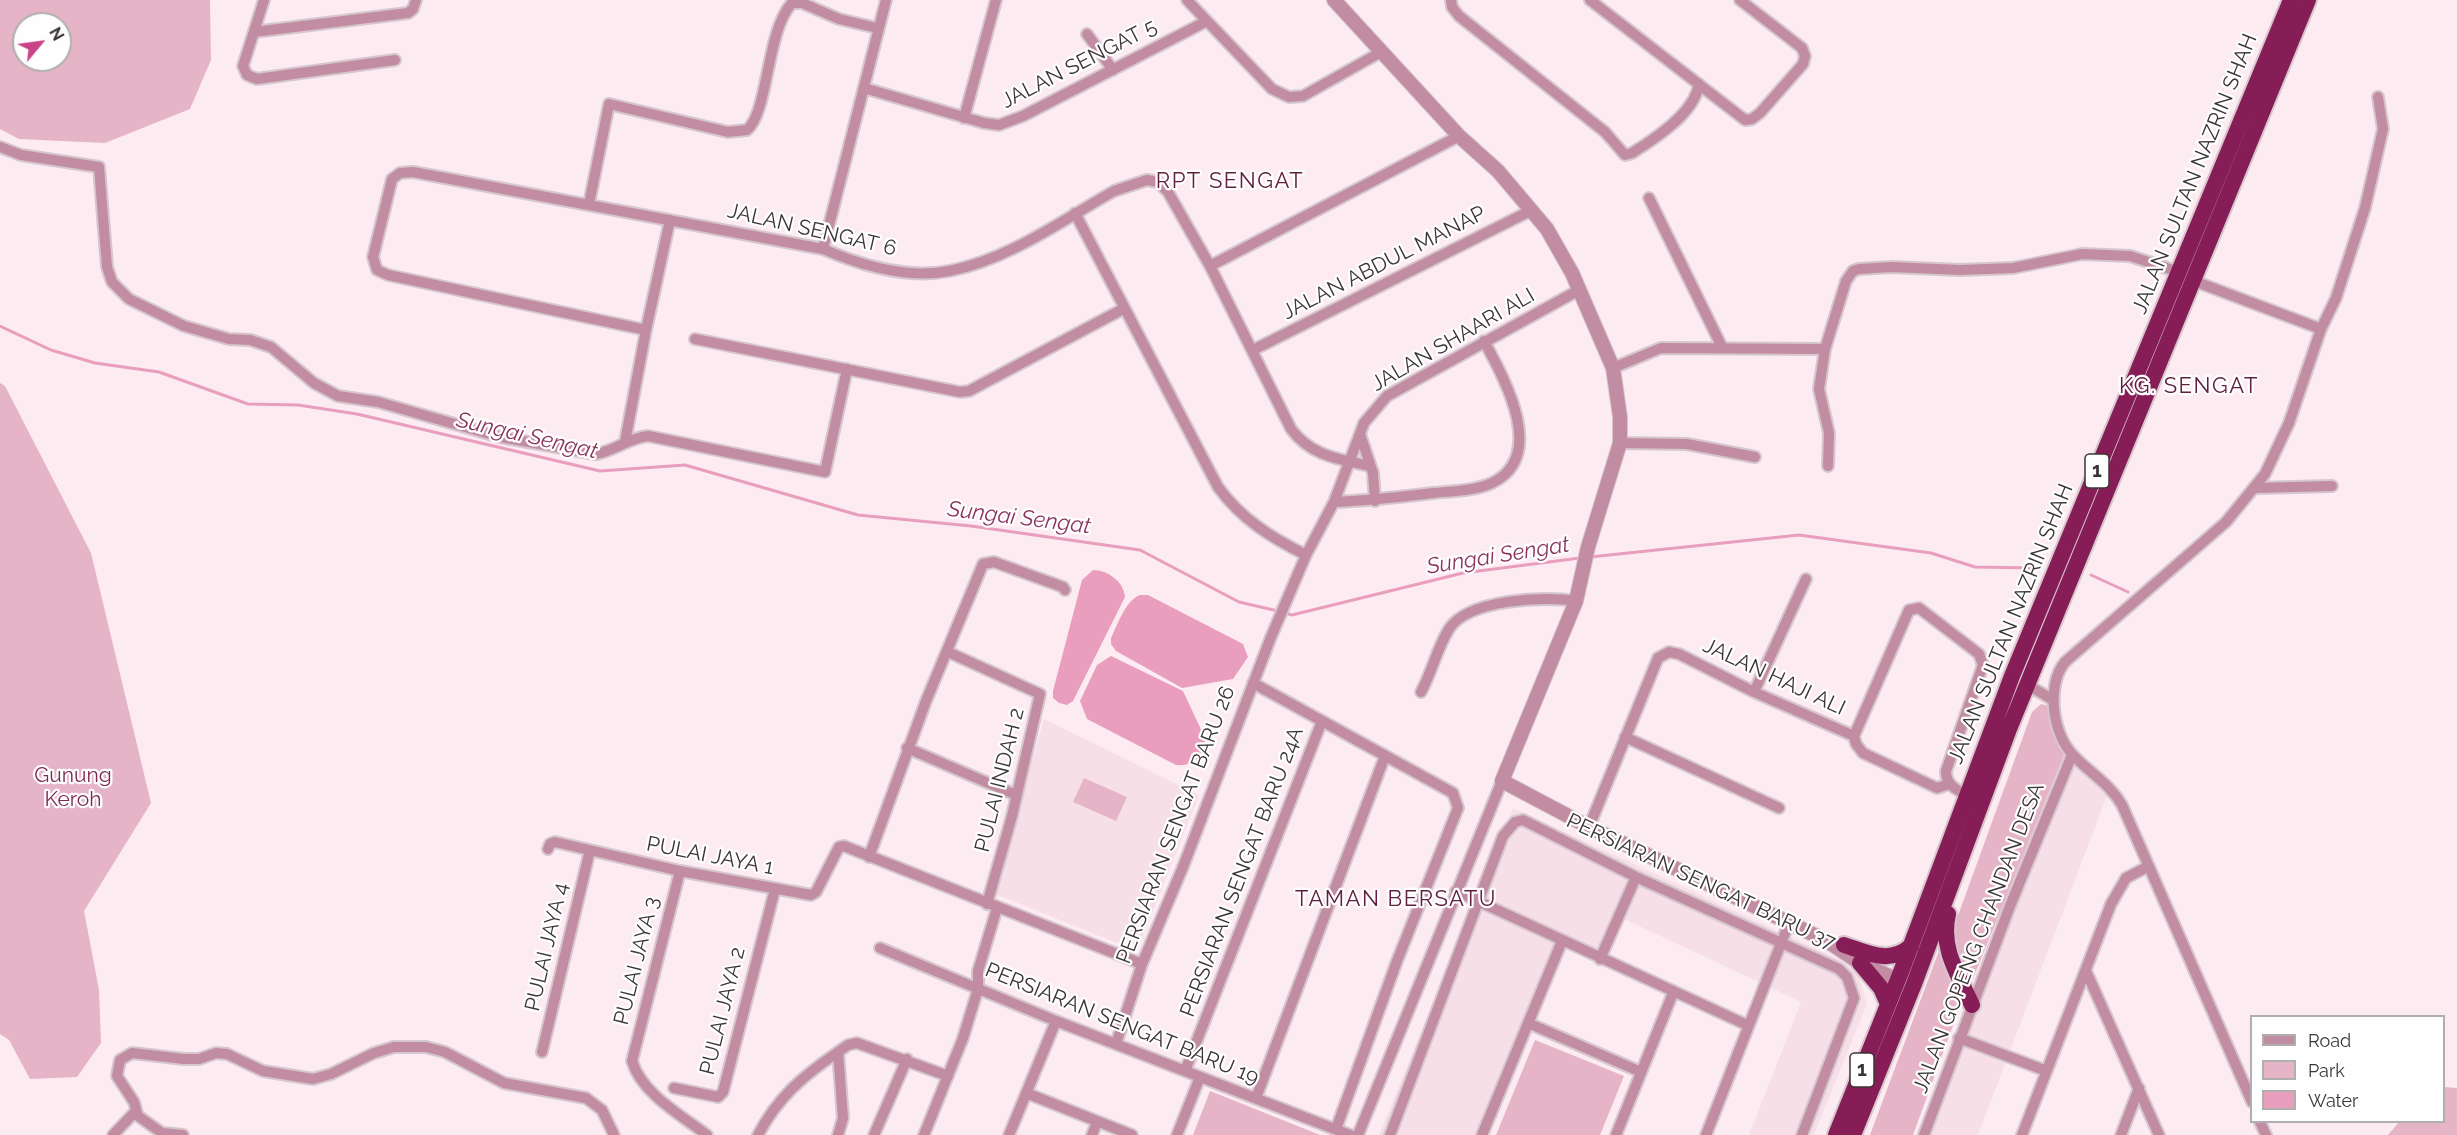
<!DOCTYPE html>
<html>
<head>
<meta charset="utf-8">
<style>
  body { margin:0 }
  #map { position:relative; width:2457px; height:1135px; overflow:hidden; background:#fcecf2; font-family:Raleway,sans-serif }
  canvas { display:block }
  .legend { position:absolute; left:2250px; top:1015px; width:195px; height:108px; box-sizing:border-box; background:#fefefe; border:2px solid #b0aeae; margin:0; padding:8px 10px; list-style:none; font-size:18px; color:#3b3537 }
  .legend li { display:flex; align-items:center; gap:12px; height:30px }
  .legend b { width:30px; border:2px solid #b0aeae }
  .north { position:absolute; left:12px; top:12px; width:60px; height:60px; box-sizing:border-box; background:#fefefe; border:2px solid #b0aeae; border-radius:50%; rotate:61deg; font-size:16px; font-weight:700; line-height:24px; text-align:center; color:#3b3537 }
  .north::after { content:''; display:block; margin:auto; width:21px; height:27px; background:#c94486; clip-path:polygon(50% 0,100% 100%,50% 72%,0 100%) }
</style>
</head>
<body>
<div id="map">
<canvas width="2457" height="1135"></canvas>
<ul class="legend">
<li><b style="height:8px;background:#c28da2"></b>Road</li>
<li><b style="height:16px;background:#e5b4c7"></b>Park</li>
<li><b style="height:16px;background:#e89ebc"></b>Water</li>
</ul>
<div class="north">N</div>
</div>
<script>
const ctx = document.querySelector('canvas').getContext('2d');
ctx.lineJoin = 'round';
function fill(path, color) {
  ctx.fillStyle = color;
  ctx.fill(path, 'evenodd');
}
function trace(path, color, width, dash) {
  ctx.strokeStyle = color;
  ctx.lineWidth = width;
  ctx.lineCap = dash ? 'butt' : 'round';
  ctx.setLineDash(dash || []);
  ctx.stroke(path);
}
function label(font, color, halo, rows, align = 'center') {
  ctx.font = font + ' Raleway,sans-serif';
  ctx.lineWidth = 4.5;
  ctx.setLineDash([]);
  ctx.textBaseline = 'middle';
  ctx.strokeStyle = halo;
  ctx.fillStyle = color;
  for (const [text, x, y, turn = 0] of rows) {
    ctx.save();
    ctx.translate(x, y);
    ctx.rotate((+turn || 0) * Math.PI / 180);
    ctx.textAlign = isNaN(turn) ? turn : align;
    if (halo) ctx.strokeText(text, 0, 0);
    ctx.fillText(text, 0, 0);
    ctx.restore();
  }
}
fill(new Path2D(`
  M1044,719L1199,795L1137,951L995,894Z
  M2065,751L2107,796L1978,1135H1919Z
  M1513,808L1856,967L1867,1004L1814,1135H1749L1801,1002L1620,917L1601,959L1564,942L1487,1135H1379Z`), '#f7dfe8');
fill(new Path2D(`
  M0,0H210L211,60L190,109L105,143L19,139L0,129ZM24,24H60V60H24Z
  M0,383L5,386L91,553L151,803L84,911L99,990L101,1043L77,1077L30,1079L9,1040L0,1034Z
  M2041,704L2050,706L2054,734L2064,755L1970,986L1952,932L2032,712Z
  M1084,778L1127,797L1116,821L1073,802Z
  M1940,948L1963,998L1913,1135H1870Z
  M1535,1040L1624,1076L1600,1135H1496Z
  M2444,1087L2457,1088V1135H2388L2399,1122H2444Z
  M1210,1091L1320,1135H1193Z`), '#e5b4c7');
fill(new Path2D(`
  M1093,570C1108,570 1124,582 1125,597L1073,701L1067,705L1059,703L1053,698V691L1082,580Z
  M1140,595H1148L1243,644L1248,657L1233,679L1182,688L1116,651L1111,644V638C1118,624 1125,601 1140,595Z
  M1111,656L1183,691L1205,738C1206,755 1193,767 1176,765L1087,719L1080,701L1097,665Z`), '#e89ebc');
trace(new Path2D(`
  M0,326L51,350L95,363L159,372L248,404L298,405L357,414L600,471L685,465L858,515L971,526L1140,550L1239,602L1278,611
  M1590,557L1799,535L1931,553L1975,567L2036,568
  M2091,575L2128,592
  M1284,613L1292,615L1463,573L1580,558`), '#e89ebc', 3);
const minor = new Path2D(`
  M264,0L243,66L247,75L257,79L395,60
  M1187,0L1272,89L1289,97L1303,96L1381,52
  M1451,0L1452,7L1459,16L1605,132L1625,155L1632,153C1655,139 1695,113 1699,84
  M1590,0L1745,120L1752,119L1760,113L1803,64L1805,56L1802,48L1740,0
  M254,32L408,13L413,9L416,0
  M1087,34L1113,70
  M864,88L984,123L999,125L1023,116L1205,22
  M964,118L996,0
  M0,147L21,155L99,167L107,267L112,282L129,299L184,326L229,339L250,340L271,347L314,383L338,396L378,402L500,437L596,454C615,451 628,438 648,436L825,472L847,369
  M1649,198L1722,347
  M589,204L609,104L728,132L747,130C769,111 766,31 792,3H802L839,19L877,28
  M1075,213L1218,487C1241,519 1272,538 1306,555
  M823,249L886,0
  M1210,266L1459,136
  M2194,281L2321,329
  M646,330L388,275L377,270L373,257L392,179L400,173L413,172L823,249C860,265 908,279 949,271C1008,260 1063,220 1114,191L1147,180L1158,182L1168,192L1210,266L1291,429C1311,456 1338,459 1370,466
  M695,339L960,392L969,391L1123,309
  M1825,349L1846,281L1853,271L1859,269L1892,267L1960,270L2013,268L2082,254L2130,256L2179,272
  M1253,350L1532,210
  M1613,368L1661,348L1825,349L1819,389L1829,433L1828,466
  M1360,434L1373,473L1375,501
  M625,442L646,330L670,220
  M1620,443L1687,444L1755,457
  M2255,488L2332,486
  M1334,502C1368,501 1400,497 1434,493C1452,491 1474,491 1492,483C1548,456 1504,378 1484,341
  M948,652L1040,694L1012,816L987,904
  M1253,683L1453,793L1458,808L1397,961L1336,1129
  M2028,685L2053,700
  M1421,692C1432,672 1437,648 1449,629C1468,599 1545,596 1576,601
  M1754,692L1806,579
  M1854,736L1856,744L1863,753L1937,788L1949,784
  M1625,737L1779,808
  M907,748L1016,795
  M1589,827L1658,658L1669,652L1679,654L1754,692L1854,736L1909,610L1919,608L1979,654L1983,665L1946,771C1946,785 1956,789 1966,795
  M548,849L550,844L555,842L680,871L811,895L816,892L839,847L844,846L1142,964
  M869,857L926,701L983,564L994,562L1063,587L1065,590
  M680,871L632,1061C642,1094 681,1115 707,1135
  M1456,891L1747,1025
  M880,948L1056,1021L1350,1135
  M1600,959L1636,877
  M2086,971L2159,1135
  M1528,1023L1641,1072
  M1959,1038L2044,1070
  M1116,1044L1142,964L1183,867L1271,637L1306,555L1334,502L1364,423L1387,396L1579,290
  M542,1052L590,850
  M1185,1071L1322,721
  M674,1088L718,1097L723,1092L775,889
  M1026,1093L1132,1135
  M1256,1098L1385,756
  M2252,1102L2122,805C2109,783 2091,774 2074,756C2052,735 2046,685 2065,662L2226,522L2265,474L2289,423L2321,329L2336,298L2365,208L2383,129L2378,97
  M137,1113L134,1102L117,1076L120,1060L132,1053L184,1059H199L216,1053L227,1054L263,1071L313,1079L331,1074L374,1053L394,1047H426L445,1052L504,1083L586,1098L602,1110L614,1135
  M2260,1122L2266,1135
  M113,1135L134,1113L162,1133L183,1135
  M758,1135C778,1097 803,1076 838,1052
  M838,1135L843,1118L838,1052L848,1045L857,1043L948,1076
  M874,1135L907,1059
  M924,1135L963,1038L978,989V971L997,908
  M1009,1135L1056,1021
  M1092,1135L1097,1122
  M1177,1135L1200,1077
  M1358,1135L1502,781
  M1390,1135L1503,836L1515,822L1523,820L1636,877L1839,969L1847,977L1854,998L1802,1135
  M1482,1135L1562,941
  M1616,1135L1673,993
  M1706,1135L1789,923
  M1924,1135L2010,906L2072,755
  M2022,1135L2111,904L2126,878L2149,866
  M2121,1135L2139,1088`);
const tertiary = new Path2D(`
  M1334,0L1459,136L1498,171L1547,229L1572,273L1613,368L1620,417V443L1588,547L1576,601L1502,781L1589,827L1827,941L1860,963L1898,980`);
const trunk = new Path2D(`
  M1948,914C1940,948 1958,974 1972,1005
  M1844,945C1868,953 1890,965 1911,946
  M1860,963L1881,988L1888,1004
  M1836,1135L1901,972L2012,676L2291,0
  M1853,1135L1914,984L2009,729L2308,0`);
trace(minor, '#d5c7cd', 14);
trace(tertiary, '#d5c7cd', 16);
trace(trunk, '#d5c7cd', 20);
trace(minor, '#c28da2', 10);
trace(tertiary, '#c28da2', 14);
trace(trunk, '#871d56', 16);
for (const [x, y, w] of [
  [2097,471,24],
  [1862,1070,24]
]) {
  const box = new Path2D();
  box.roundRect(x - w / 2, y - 17, w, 34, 4.5);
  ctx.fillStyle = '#fefefe';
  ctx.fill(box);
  trace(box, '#3b3537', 1.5);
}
label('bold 20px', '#3b3537', null, [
  ["1",2097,471],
  ["1",1862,1070]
]);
label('21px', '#3b3537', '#fefefe', [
  ["JALAN SENGAT 5",1079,64,-27],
  ["JALAN SULTAN NAZRIN SHAH",2195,174,-68],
  ["JALAN SENGAT 6",812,230,13],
  ["JALAN ABDUL MANAP",1384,263,-27],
  ["JALAN SHAARI ALI",1453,340,-30],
  ["JALAN SULTAN NAZRIN SHAH",2011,624,-68],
  ["JALAN HAJI ALI",1774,677,25],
  ["PULAI INDAH 2",1000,780,-76],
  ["PERSIARAN SENGAT BARU 26",1176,825,-69],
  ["PULAI JAYA 1",710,856,11],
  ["PERSIARAN SENGAT BARU 24A",1242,872,-69],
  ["PERSIARAN SENGAT BARU 37",1701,882,25],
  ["JALAN GOPENG CHANDAN DESA",1979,938,-69],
  ["PULAI JAYA 4",547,947,-77],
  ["PULAI JAYA 3",637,961,-76],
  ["PULAI JAYA 2",723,1011,-76],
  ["PERSIARAN SENGAT BARU 19",1122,1024,22]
]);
label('21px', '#7e2953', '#fefefe', [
  ["Gunung",73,776],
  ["Keroh",73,800]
]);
ctx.letterSpacing = '1.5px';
label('22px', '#61203f', '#fefefe', [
  ["RPT SENGAT",1230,181],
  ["KG. SENGAT",2189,386],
  ["TAMAN BERSATU",1396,899]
]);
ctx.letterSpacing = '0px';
label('italic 22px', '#8a335d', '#fefefe', [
  ["Sungai Sengat",527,436,13],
  ["Sungai Sengat",1019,518,7],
  ["Sungai Sengat",1498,556,-9]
]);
</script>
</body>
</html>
